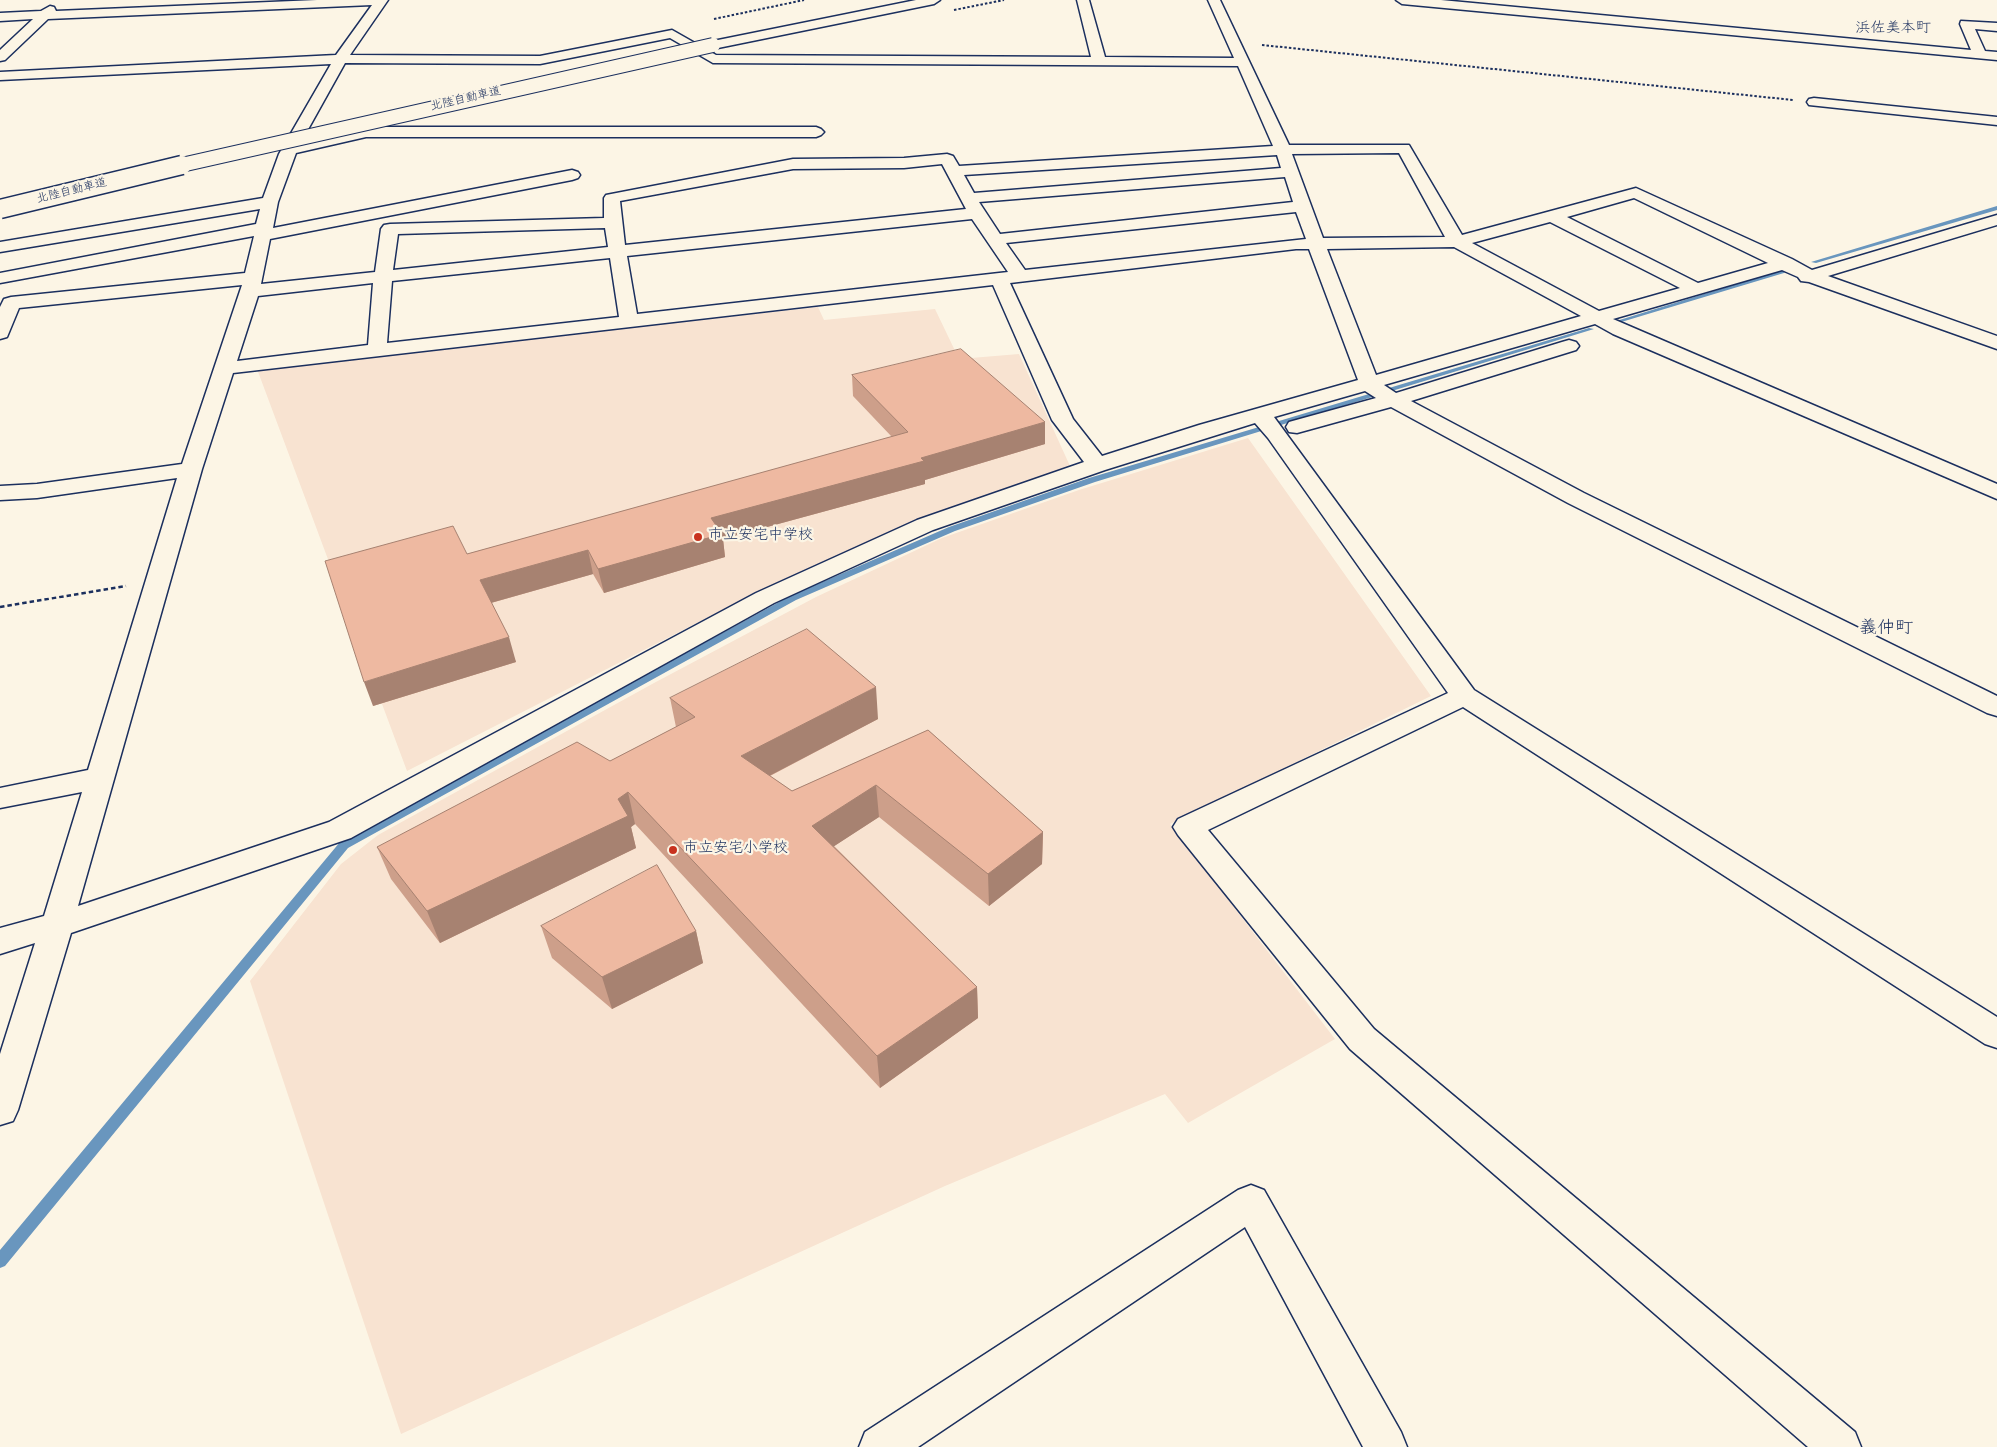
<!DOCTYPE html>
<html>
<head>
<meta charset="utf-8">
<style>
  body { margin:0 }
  canvas { display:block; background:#fcf5e5 }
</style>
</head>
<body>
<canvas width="1997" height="1447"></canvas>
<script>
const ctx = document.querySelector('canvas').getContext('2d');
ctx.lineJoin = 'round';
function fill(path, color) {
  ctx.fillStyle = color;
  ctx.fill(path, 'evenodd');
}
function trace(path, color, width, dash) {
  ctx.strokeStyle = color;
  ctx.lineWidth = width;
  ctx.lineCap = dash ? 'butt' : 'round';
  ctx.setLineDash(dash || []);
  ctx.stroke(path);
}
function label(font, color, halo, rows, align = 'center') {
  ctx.font = font + ' "Gochi Hand","Klee One",sans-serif';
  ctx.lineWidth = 4.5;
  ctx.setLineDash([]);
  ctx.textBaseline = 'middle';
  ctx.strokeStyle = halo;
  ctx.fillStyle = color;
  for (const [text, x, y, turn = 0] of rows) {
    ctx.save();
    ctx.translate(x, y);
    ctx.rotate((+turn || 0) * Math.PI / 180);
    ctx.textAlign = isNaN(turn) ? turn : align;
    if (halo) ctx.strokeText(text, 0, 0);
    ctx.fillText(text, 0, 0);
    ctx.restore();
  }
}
fill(new Path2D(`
  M818,307L824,320L935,309L959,359L1019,354L1070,466L916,520L738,602L407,771L257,369Z
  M1248,438L1431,696L1170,824L1335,1039L1188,1123L1165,1094L945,1186L401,1434L250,981L341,864L378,835L654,683L816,597L942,538L1079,490Z`), '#f8e3d1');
fill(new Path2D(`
  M1997,206V210L1816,263L1811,262Z
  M1782,270L1785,272L1784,273L1618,323L1613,322Z
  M1589,328L1594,329L1095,482L955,531L796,600L348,848L5,1266L0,1268V1250L340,842L790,596L949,527L1089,478Z`), '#6996be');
const minor = new Path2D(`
  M317,0H388L350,55L540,56L672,30L716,55L1091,57L1077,0H1089L1105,57L1234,58L1208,0H1220L1289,145H1409L1462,235L1636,188L1792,259L1812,270L1997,215V225L1828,276L1997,336V349L1809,282L1801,281L1798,277L1782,270L1613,319L1997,484V499L1613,334L1595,324L1384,385L1396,393L1562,342L1569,340L1576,342L1579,346L1576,350L1411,401L1584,493L1997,696V716L1987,713L1568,503L1391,407L1297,433L1289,432L1286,427L1289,422L1376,398L1365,391L1274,417L1474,690L1997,1017V1048L1985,1044L1463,707L1208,830L1374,1029L1855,1432L1861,1447H1808L1350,1049L1178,835L1173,827L1178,819L1448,693L1268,438L1255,423L1105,470L933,530L774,603L351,838L71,933L18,1110L13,1121L0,1125V1054L35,943L0,954V928L44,916L82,792L0,808V788L88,770L177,478L37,498L0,500V486L37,484L182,464L242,285L19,308L7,337L0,339V307L4,299L11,297L245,273L254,236L0,283V273L256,224L260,209L0,252V242L263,198L279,154L331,64L0,80V72L336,55L372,5L48,19L5,60L0,61V50L33,19L0,21V13L41,11L50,6L54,7L56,11ZM670,38L713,63L1238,66L1273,146L959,166L953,156L947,154L904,158L793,159L606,195L604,198V218L390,224L384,225L381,229L375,272L261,284L270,239L572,180L578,178L580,175L578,172L572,170L273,228L278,202L296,153L366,137H816L821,135L824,132L821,129L816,127H366L301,142L345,63L540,64ZM1399,153L1445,237L1323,238L1292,154ZM1277,155L1281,168L974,193L964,175ZM942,164L966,209L625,245L620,201L793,169L904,168ZM1285,177L1293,202L1000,234L979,202ZM1634,198L1768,263L1698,283L1567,217ZM1296,212L1306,239L1025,270L1006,243ZM972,219L1008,272L637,314L627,256ZM1550,222L1680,288L1599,311L1472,243ZM605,228L608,247L393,270L398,234ZM1454,247L1581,316L1376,375L1327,249ZM1296,249H1309L1358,380L1199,425L1102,456L1073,419L1010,283ZM610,258L619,317L387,343L392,281ZM373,283L368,345L237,361L258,296ZM993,285L1052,420L1084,462L917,520L756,593L329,822L78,906L202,469L233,373Z
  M1396,0H1441L1971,50L1960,24L1961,21L1997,23V31L1975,29L1985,51L1997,52V60L1402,4Z
  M1814,98L1997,117V125L1809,105L1807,102L1809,99Z
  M1251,1185L1264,1190L1401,1432L1407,1447H1363L1245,1227L918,1447H859L865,1432L1238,1190Z`);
const highway = new Path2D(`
  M916,0H940L934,4L713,49L706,45L713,41Z`);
trace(minor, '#1b2f5e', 3);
trace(highway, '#1b2f5e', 3);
trace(new Path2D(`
  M954,10L1004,0
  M714,19L804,0
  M1262,45L1793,100`), '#1b2f5e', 2, [2.5, 2]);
trace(new Path2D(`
  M0,607L126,586`), '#1b2f5e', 2.5, [4.5, 3]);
fill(minor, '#fcf5e5');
fill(highway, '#fcf5e5');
const highwayBridgeFar1 = new Path2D(`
  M177,166L713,45`);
const highwayBridge = new Path2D(`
  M0,209L182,165`);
trace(highwayBridgeFar1, '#1b2f5e', 16, []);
trace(highwayBridge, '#1b2f5e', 21, []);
trace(highwayBridgeFar1, '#fcf5e5', 14);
trace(highwayBridge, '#fcf5e5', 18);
fill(new Path2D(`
  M852,375L1045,422V444L925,480V484L723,539L725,557L604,593L593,574L491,603L516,662L373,706L467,554L892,437L853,396Z
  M670,698L878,719L770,776L792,791L928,730L1043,832L1042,864L989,906L879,817L834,846L977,987L978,1018L880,1088L635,824L631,827L636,848L440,943L391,879L377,847L610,761L676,727Z
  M541,926L696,931L703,963L612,1009L552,958Z`), '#cd9f8a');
fill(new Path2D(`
  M1045,422V444L925,480V484L723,539L725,557L604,593L598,569L711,518Z
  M588,550L593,574L487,604L480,580Z
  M509,637L516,662L373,706L364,682Z
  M876,687L878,719L746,788L741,756Z
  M876,785L879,817L816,858L812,826Z
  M628,792L635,824L631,827L636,848L440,943L427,911L618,799Z
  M1043,832L1042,864L989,906L988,874Z
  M696,931L703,963L612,1009L602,977Z
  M977,987L978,1018L880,1088L877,1056Z`), '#a78271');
const building = new Path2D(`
  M961,349L1045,422L921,458L924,461L711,518L722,534L598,569L588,550L480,580L509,637L364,682L325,561L453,526L467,554L908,432L852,375Z
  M807,629L876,687L741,756L792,791L928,730L1043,832L988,874L876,785L812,826L977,987L877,1056L628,792L618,799L628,816L427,911L377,847L577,742L610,761L695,717L670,698Z
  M657,865L696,931L602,977L541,926Z`);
fill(building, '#eeb9a1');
trace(building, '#a78271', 1);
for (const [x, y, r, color] of [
  [698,537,5,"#c8321e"],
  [673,850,5,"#c8321e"]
]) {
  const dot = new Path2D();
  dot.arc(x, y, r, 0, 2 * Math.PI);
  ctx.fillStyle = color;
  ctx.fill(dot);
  trace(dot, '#fcf5e5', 2);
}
label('12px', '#1b2f5e', '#fcf5e5', [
  ["北陸自動車道",466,100,-13],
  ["北陸自動車道",72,192,-14]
]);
label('15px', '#1b2f5e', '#fcf5e5', [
  ["浜佐美本町",1893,30]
]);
label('15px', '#1b2f5e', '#fcf5e5', [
  ["市立安宅中学校",708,537],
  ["市立安宅小学校",683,850]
], 'left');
label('18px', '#1b2f5e', '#fcf5e5', [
  ["義仲町",1886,630]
]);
</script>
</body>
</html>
